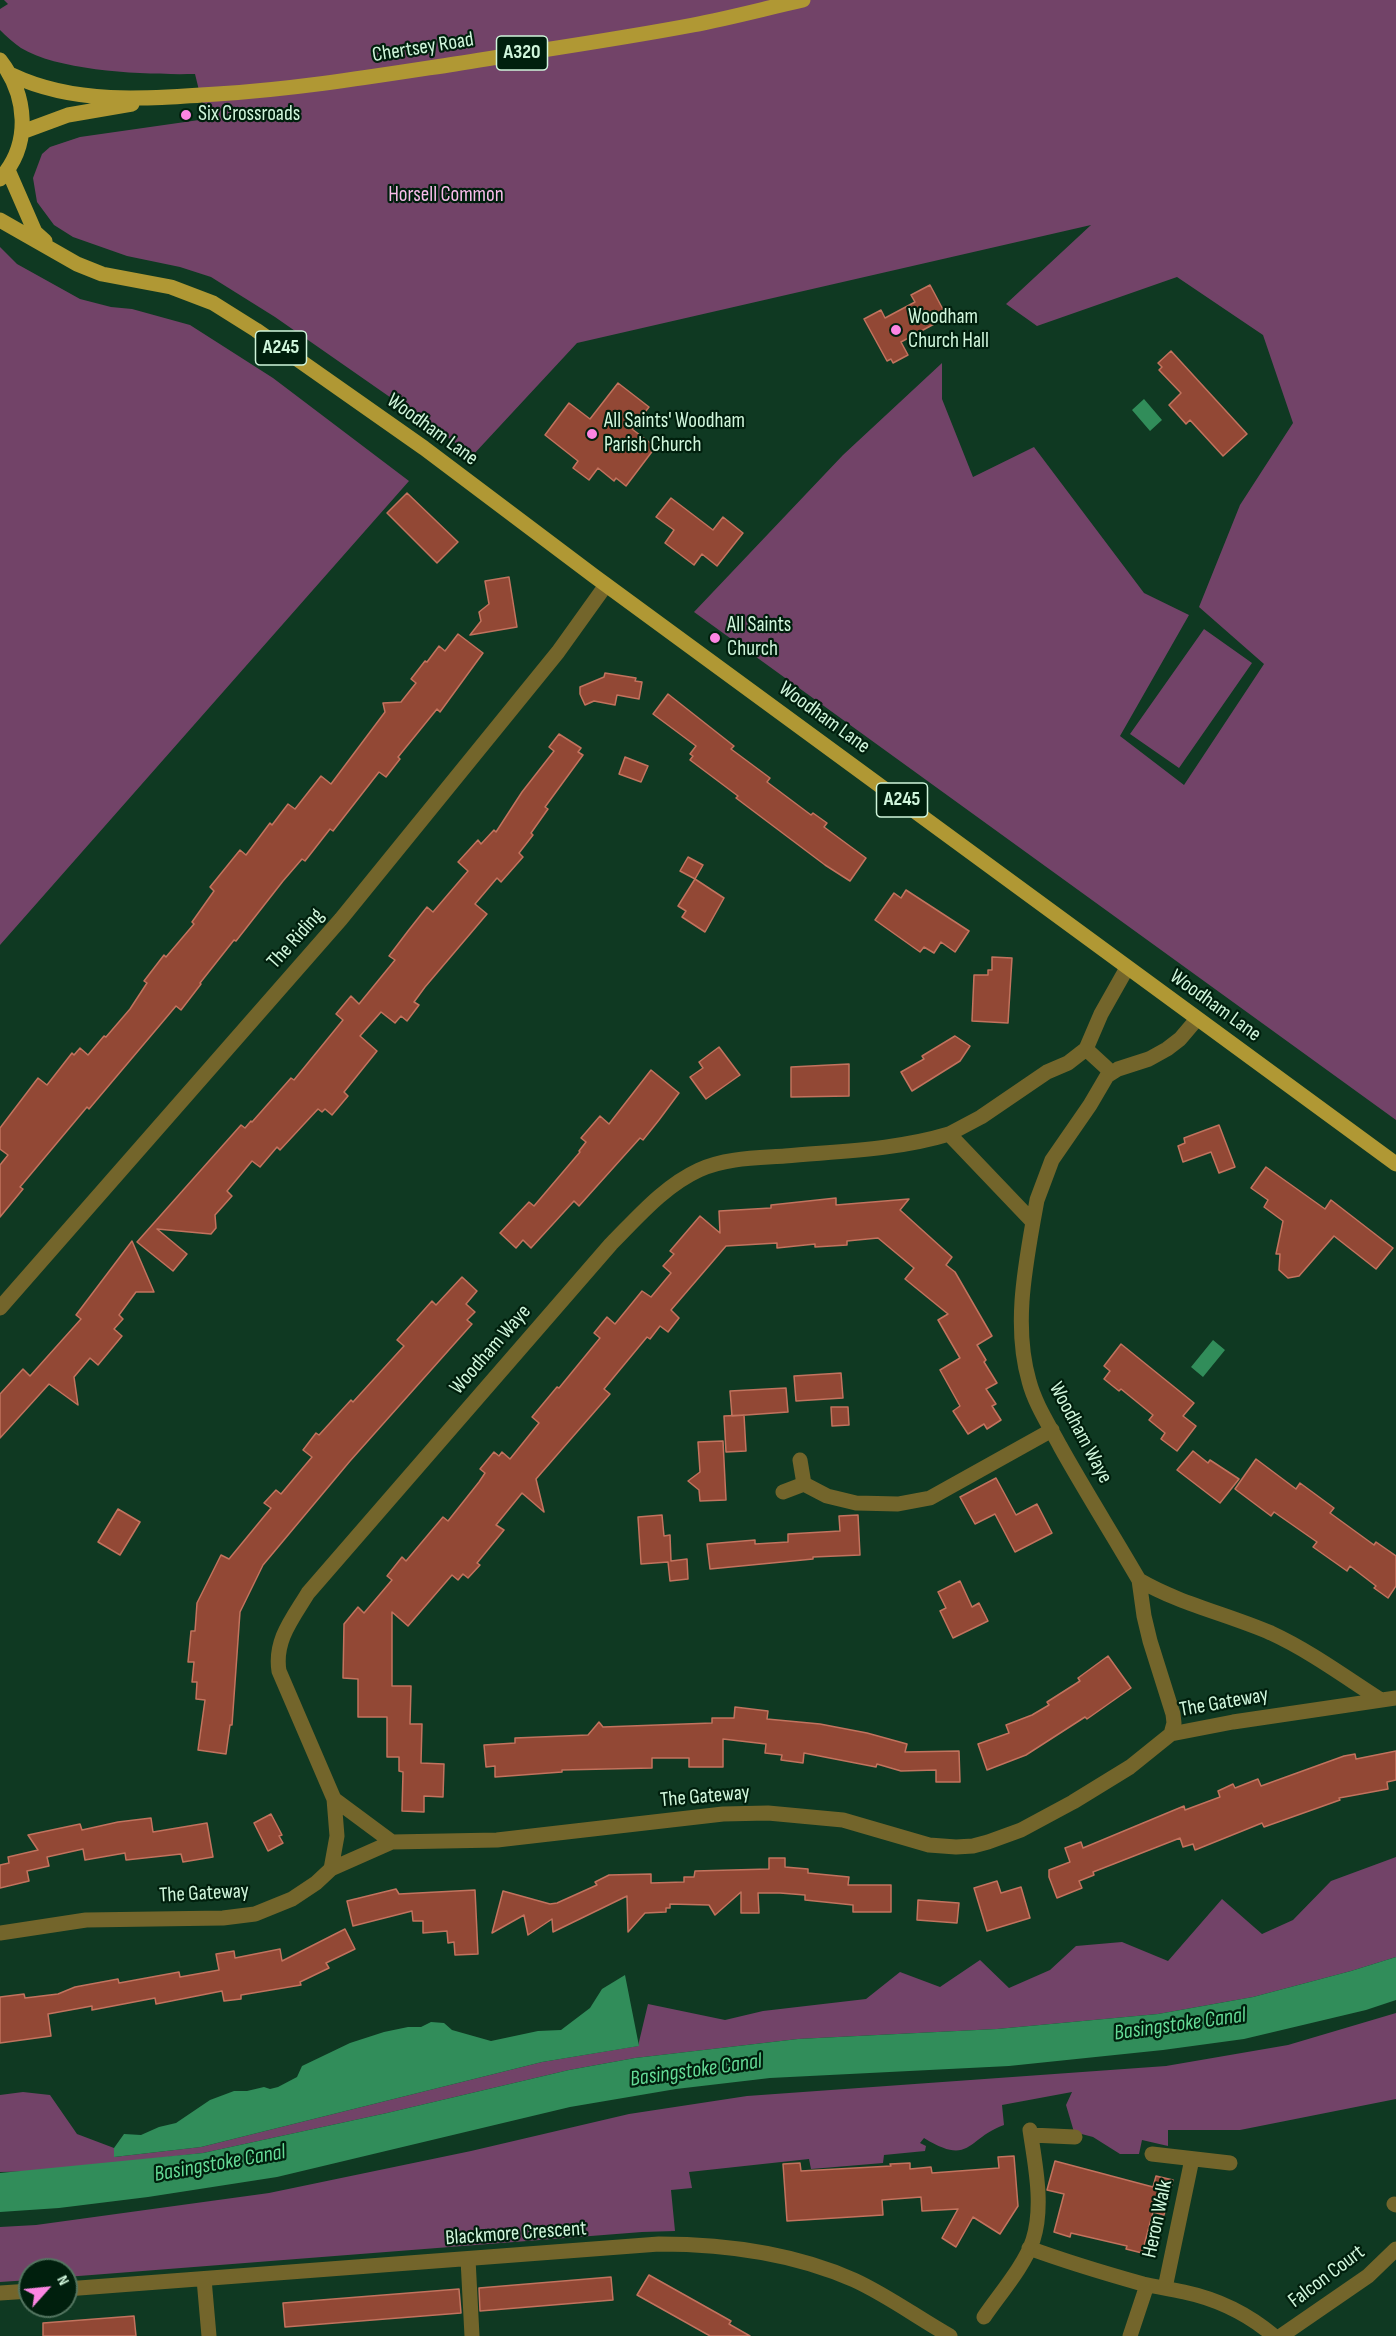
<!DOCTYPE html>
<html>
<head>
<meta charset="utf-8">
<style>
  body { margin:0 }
  #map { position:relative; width:1396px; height:2336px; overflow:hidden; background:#0f3922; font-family:"Sofia Sans Condensed",sans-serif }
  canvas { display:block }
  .north { position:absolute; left:18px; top:2258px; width:60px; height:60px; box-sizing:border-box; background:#001f0d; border:2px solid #537560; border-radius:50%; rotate:63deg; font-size:16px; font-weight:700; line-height:24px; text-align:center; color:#d0f6dc }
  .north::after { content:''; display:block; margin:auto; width:21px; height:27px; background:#fc86e3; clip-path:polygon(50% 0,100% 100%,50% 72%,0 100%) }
</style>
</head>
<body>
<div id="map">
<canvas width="1396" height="2336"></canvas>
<div class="north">N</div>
</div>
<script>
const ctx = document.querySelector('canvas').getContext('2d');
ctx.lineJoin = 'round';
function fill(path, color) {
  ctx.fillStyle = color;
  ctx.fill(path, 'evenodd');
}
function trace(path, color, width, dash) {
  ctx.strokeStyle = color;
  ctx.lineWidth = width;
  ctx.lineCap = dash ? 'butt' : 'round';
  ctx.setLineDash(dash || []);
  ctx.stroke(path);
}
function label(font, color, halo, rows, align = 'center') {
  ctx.font = font + ' "Sofia Sans Condensed",sans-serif';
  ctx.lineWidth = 4.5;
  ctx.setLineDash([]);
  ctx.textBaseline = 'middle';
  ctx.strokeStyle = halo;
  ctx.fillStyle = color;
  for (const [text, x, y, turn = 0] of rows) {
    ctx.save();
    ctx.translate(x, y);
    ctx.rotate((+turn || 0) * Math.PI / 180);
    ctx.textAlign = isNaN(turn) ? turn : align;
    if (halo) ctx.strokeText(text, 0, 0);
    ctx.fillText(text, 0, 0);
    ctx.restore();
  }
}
fill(new Path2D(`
  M4,0H1396V1120L694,612L843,455L942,363V399L973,477L1034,447L1144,593L1189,615L1120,736L1184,785L1264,664L1199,607L1240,505L1293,423L1263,335L1177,277L1037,326L1006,304L1091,225L577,343L473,455L275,317L211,277L180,267L127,256L73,237L54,225L37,202L33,178L42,154L50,147L80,137L206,119L195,74C150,75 60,72 21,48C14,43 6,36 0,30V9L8,4Z
  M0,247L17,264L80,299L111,307L132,309L190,325L273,378L409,481L0,945Z
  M1204,629L1252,663L1179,768L1130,734Z
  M1396,1857V1957L1351,1971L1253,1997L1158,2014L997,2029L798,2039L635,2058L569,2070L387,2113L203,2153L43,2171L0,2172V2095L23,2092L50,2095L77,2134L114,2148V2157L201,2147L542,2062L638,2046L648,2004L725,2020L763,2011L866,1999L900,1972L940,1987L980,1960L1009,1988L1050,1970L1076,1946L1122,1942L1168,1961L1222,1899L1262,1934L1293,1920L1331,1881Z
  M1396,2013V2099L1240,2130H1168V2146L1142,2140L1139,2154H1120L1093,2137L1074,2132L1066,2105L1072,2092L1002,2105L1004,2125C967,2138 971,2167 924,2138L920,2143L926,2146L925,2151L884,2155L883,2163L811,2169L809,2159L689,2172L692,2188L671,2190L675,2231L642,2232L66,2277V2270H30V2280L0,2282V2227L36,2225L269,2193L471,2151L629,2114L747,2096L1166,2066L1288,2045Z`), '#724368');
fill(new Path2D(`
  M1144,399L1162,420L1150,431L1132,410Z
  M1213,1340L1225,1350L1203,1377L1191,1367Z
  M1396,1957V2000L1366,2010L1244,2039L1163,2050L1009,2066L770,2078L676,2089L570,2107L277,2177L148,2197L59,2208L0,2212V2173L203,2153L387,2113L569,2070L635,2058L798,2039L997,2029L1158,2014L1253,1997L1351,1971Z
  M625,1975L639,2046L542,2062L201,2147L114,2157V2148L124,2134L141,2135L159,2127L176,2123L210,2100L234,2091H247L264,2087L270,2089L278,2087L297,2077L302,2066L350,2043L384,2032L408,2027H421L431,2022L444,2023L452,2030L491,2041L538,2031L561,2030L590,2008L602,1989Z`), '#318d5a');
const building = new Path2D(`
  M930,285L947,317L901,342L908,355L893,363L891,359L887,361L864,319L881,310L885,318L915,302L911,295Z
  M1171,351L1247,434L1223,456L1190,420L1186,424L1169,405L1181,393L1159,370L1162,367L1158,363Z
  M618,383L649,407L632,429L653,445L651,447L654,449L626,486L616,478L614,481L598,468L589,480L573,468L578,461L545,435L569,403L590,419Z
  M407,493L458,542L437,563L387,513Z
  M671,498L713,530L723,517L743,533L717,566L702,554L694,565L665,543L674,530L656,517Z
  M509,577L517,627L470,635L481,621L479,612L489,604L485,581Z
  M458,634L483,653L440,712L437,709L398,757L400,759L386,777L379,772L333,831L330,829L305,861L302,859L283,881L236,941L234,940L200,983L201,984L181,1010L176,1006L89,1109L87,1107L20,1187L23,1189L0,1217V1165L8,1155L0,1149V1128L38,1078L47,1085L72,1053L74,1055L80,1048L88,1055L104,1036L106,1037L130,1009L147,983L144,981L164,955L166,957L194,924L192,922L214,891L210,887L240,850L246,855L270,823L272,825L288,804L295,809L321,776L331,784L385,712L383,703L401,702L416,683L411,679L425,661L427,662L439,646L445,651Z
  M605,673L636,678L635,681L642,682L639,699L617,695L615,705L594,701L585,705L580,694V687L604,677Z
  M668,694L734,746L731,749L770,778L767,782L811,815L813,813L827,823L824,827L866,858L850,881L825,865L736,798L738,796L690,760L693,756L690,754L696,746L653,714Z
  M559,734L581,748L578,752L583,755L545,807L548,809L531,833L533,835L519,853L523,857L501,882L497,878L475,904L487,914L425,987L414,1002L419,1005L407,1021L401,1016L395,1023L381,1012L360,1036L377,1051L344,1092L348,1096L332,1115L325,1109L322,1112L318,1109L280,1150L277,1147L260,1167L252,1161L227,1191L232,1196L215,1215L216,1228L211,1234L157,1229L187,1254L173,1271L137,1242L241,1125L245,1128L251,1121L252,1122L291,1078L294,1080L343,1020L336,1014L351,996L359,1004L395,960L389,956L408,931L427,907L433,912L468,871L458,862L478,840L481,844L494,830L496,832L522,792L554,751L549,747Z
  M625,757L648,766L641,782L619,774Z
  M688,857L703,865L695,879L680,871Z
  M695,879L724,898L705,932L682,917L686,911L678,906Z
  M906,890L969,931L955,952L941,942L934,953L924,947L920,952L875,920L894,893L901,898Z
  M992,957L1012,958L1008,1023L972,1021L974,975H988V970H992Z
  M955,1036L970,1046L960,1061L912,1091L901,1072L924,1059L922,1056Z
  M719,1047L740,1075L706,1099L690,1077L703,1068L699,1062Z
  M849,1064V1096L791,1097V1067Z
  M651,1070L679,1093L659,1120L643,1140L640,1138L579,1206L574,1201L531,1248L523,1240L516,1248L500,1233L529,1202L534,1206L580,1152L579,1151L586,1142L581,1138L600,1116L609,1124Z
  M1219,1125L1235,1167L1219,1173L1211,1152L1183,1162L1178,1146L1185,1143L1184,1138Z
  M1266,1167L1325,1209L1331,1200L1393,1248L1376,1269L1334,1236L1299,1276L1288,1278L1279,1270L1280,1254H1276L1283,1221L1264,1207L1268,1200L1251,1188Z
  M836,1198V1205L909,1199L900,1210L952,1257L946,1265L955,1272L992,1336L977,1345L986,1360L984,1362L997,1383L986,1389L996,1404L992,1406L1001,1420L987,1429L984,1424L968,1434L953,1411L960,1406L940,1370L960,1358L938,1320L948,1314L905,1279L914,1268L878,1238L847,1241V1245L815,1247V1244L777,1248V1243L726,1246L671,1310L679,1318L668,1332L660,1326L650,1339L647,1337L604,1389L610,1394L536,1479L544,1512L522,1493L496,1525L504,1530L477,1563L480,1565L468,1578L463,1574L458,1580L452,1575L408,1626L392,1612V1686H411L410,1724H422L421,1763L444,1764L443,1797L424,1796V1812L402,1811L403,1772L399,1771V1757H387V1717H358V1679L343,1678L344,1624L358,1607L364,1613L392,1580L387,1576L402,1557L406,1561L443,1517L448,1521L479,1482L485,1473L480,1469L494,1452L499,1456L502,1452L510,1459L539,1423L532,1417L557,1387L559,1388L600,1338L594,1333L607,1317L615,1324L642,1291L651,1297L671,1273L663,1266L674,1254L670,1251L700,1216L720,1233L719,1211L771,1208V1205Z
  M132,1241L154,1292H136L119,1315L123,1319L114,1329L122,1336L98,1365L90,1358L74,1377L78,1405L49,1384L0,1438V1394L23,1369L30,1376L81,1319L76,1315Z
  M462,1277L477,1291L466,1304L475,1312L467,1320L472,1324L350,1461L263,1565L240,1612L232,1725H230L226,1754L198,1750L205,1700L196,1699L197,1682H192L194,1662H188L191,1631H195L197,1603L221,1555L229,1559L271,1508L264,1503L276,1490L281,1494L312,1457L303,1450L316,1433L319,1435L351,1400L353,1402L404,1346L397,1340L432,1301L436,1305Z
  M1121,1344L1194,1403L1183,1416L1196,1426L1177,1451L1161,1439L1165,1433L1149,1420L1153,1415L1121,1389L1119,1391L1104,1379L1110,1371L1104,1366Z
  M841,1373L843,1398L796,1401L794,1376Z
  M786,1388L788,1412L732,1416L730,1391Z
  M831,1407H848L849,1425L832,1426Z
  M744,1415L746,1451L726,1452L724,1416Z
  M723,1441L726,1500L700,1501L699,1490L688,1481L700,1472L698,1442Z
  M1193,1451L1208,1463L1210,1460L1239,1479L1220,1503L1177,1470Z
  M1256,1459L1296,1489L1300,1483L1334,1508L1330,1513L1374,1545L1376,1542L1396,1556V1586L1388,1598L1374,1588L1376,1586L1350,1566L1347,1571L1313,1547L1317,1542L1274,1512L1271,1516L1235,1489Z
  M996,1478L1016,1515L1037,1504L1052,1533L1015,1552L995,1514L975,1524L960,1497Z
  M118,1509L140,1522L120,1555L98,1542Z
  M662,1515L664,1536L670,1535L671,1561L687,1559L688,1579L670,1581L668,1562L641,1564L638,1517Z
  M858,1515L860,1555L813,1557V1559L710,1569L707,1544L755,1540V1544L788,1542V1534L840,1531L839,1516Z
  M960,1581L972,1607L979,1603L988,1621L953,1638L940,1611L946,1608L938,1592Z
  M1108,1656L1131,1688L1087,1719L1085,1717L1026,1755L987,1770L978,1744L1009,1733L1006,1725L1032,1715L1049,1705L1047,1702L1080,1681L1078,1678Z
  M735,1707L768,1711L767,1719L820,1724L867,1733L907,1744L905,1752L959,1751L960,1782H936V1770L901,1771L877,1764L876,1767L804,1753L803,1763L781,1760L782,1755L765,1753L766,1744L723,1739V1767H689V1758H652V1768L562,1770V1772L495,1777V1766L486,1767L484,1745L515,1743V1738L588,1735L599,1722L603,1727L712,1723V1718H734Z
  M1396,1751V1780L1387,1782L1388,1789L1339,1798L1340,1800L1264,1827L1262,1823L1195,1850L1193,1844L1183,1847L1180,1838L1093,1872L1094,1875L1079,1881L1082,1888L1057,1898L1049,1877V1870L1070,1862L1065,1848L1081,1842L1083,1848L1184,1806L1185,1810L1220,1797L1218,1791L1233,1784L1235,1788L1258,1779L1261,1786L1344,1756L1355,1754L1356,1759Z
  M271,1814L282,1835L279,1836L283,1843L268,1851L254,1823Z
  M151,1818L153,1832L207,1823L213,1857L183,1862L181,1854L126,1860L125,1853L85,1860L83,1849L47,1857L49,1866L27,1871L29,1881L0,1888V1865L9,1863L8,1857L38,1850L28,1835L80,1824L82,1830L118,1822Z
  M769,1858H785V1867L808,1869V1873L849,1877L848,1885H891V1912H853V1905L805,1900V1895L780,1893H758L759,1913H741V1892L715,1915L709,1905L670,1904V1908H666V1912L645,1913L628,1932L627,1896L553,1932L552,1919L528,1935L524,1915L492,1933L503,1891L550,1904L557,1903L597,1885L595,1882L609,1875L651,1874V1883L684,1882V1877H694L695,1871L769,1869Z
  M997,1881L1001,1893L1021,1887L1030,1918L987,1931L974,1888Z
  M396,1889L399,1894L475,1890L478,1954L455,1955L454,1942L448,1943L447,1931L423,1933V1921H413L412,1911L353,1926L347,1901Z
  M918,1900L959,1903L957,1923L917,1920Z
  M345,1929L355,1949L326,1963L329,1968L300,1982L301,1985L241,1995V1999L224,2001L222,1991L156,2004L155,1998L92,2010V2006L48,2014L51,2036L0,2043V1997L24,1994L25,1998L58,1994L75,1987L118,1979L119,1983L179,1972L180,1977L219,1970L216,1954L234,1951L235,1958L280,1949L282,1961Z
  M1014,2156L1018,2206L1000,2234L973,2217L956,2247L942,2238L958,2209L922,2211L921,2197L882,2200L883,2215L787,2221L783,2164L800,2163L801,2171L891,2166L890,2164L910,2163V2169L931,2167L932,2173L999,2168L998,2157Z
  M1055,2161L1153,2187L1156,2176L1173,2180L1164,2215L1153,2212L1142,2253L1126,2249L1127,2246L1071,2233L1070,2237L1054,2232L1064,2194L1047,2190Z
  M649,2275L731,2321L729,2324L750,2336H710L637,2295Z
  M611,2277L613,2300L480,2311L479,2288Z
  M459,2289L461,2313L285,2327L283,2303Z
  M134,2316L136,2336H43V2323Z`);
fill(building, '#924835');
trace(building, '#c2735e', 1.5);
trace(new Path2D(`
  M1086,1049L1111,1072
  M949,1134L981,1117L1047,1072L1068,1063L1086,1049L1101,1014L1127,968
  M1033,1222L1037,1200L1052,1160L1090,1105L1107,1076L1118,1069L1149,1059L1167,1049L1180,1039L1197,1019
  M0,1308L341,919L558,652L606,585
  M800,1460L804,1484
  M804,1484L827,1496L856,1503L898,1504L930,1498L1052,1430
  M783,1492L804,1484
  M1139,1580L1144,1616L1150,1641L1173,1714L1174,1723L1171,1734
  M334,1799L392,1842
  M331,1869L337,1836L334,1799L279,1671C274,1640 293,1618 308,1593L611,1244C637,1218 664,1186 699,1170C725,1158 756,1158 785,1156C840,1151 896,1150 949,1134L1033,1222C1024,1273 1014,1329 1029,1381C1035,1404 1049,1425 1060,1446C1085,1491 1113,1535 1139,1580C1180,1604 1227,1614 1271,1633C1310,1651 1345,1677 1381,1700
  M0,1933L86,1920L223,1918L255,1914L292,1899L316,1883L331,1869L392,1842L497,1840L723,1814L768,1813L843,1820L929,1845L956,1847L973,1846L988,1842L1021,1830L1073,1802L1130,1767L1171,1734L1233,1722L1396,1698
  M1031,2135L1075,2137
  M1152,2154L1230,2163
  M1394,2204L1396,2205
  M1029,2248C1067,2262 1104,2273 1143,2284C1157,2287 1170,2289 1184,2292C1217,2299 1248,2314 1274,2336
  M468,2259L472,2336
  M204,2279L209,2336
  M1165,2288L1192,2159
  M66,2289L659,2244C726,2244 793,2253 854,2280C887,2295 918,2318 950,2336
  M0,2293L30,2291
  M984,2317C999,2295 1025,2265 1033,2240C1044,2206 1035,2164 1030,2130
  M1130,2336L1147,2285
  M1281,2336L1368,2276L1396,2249`), '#73652b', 15);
trace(new Path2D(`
  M0,60C27,95 32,144 0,179
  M12,75C75,105 148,99 217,94C297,89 376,76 455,64C534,51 614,40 693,25C730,18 767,8 803,0
  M22,132L68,115L132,104
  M8,170L35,232L45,241
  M0,220L77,264L102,274L171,287L213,303L256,330L424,448L594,576L1396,1164`), '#b09834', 15);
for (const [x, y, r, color] of [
  [186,115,6,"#fc86e3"],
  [896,330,6,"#fc86e3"],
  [592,434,6,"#fc86e3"],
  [715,638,6,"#fc86e3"]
]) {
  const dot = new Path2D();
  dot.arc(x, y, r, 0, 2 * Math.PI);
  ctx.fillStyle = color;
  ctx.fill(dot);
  trace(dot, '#001f0d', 2);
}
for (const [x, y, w] of [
  [522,53,51],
  [281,348,51],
  [902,800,51]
]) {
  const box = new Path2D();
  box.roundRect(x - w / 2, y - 17, w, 34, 4.5);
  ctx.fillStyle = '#001f0d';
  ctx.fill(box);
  trace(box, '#d0f6dc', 1.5);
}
label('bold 20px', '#d0f6dc', null, [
  ["A320",522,53],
  ["A245",281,348],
  ["A245",902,800]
]);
label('21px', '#d0f6dc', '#001f0d', [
  ["Chertsey Road",423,48,-9],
  ["Woodham Lane",432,430,36],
  ["Woodham Lane",824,718,36],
  ["The Riding",296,939,-48],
  ["Woodham Lane",1215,1006,36],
  ["Woodham Waye",491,1350,-49],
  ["Woodham Waye",1080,1433,62],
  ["The Gateway",1224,1703,-10],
  ["The Gateway",705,1797,-5],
  ["The Gateway",204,1894,-3],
  ["Heron Walk",1158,2219,-78],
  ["Blackmore Crescent",516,2234,-4],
  ["Falcon Court",1327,2277,-37]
]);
label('21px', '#d0f6dc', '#001f0d', [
  ["Six Crossroads",198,115],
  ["Woodham",908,318],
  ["Church Hall",908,342],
  ["All Saints' Woodham",604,422],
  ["Parish Church",604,446],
  ["All Saints",727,626],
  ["Church",727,650]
], 'left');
label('21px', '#f8bdea', '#001f0d', [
  ["Horsell Common",446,196]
]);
label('italic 22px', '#64db96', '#001f0d', [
  ["Basingstoke Canal",1180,2025,-8],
  ["Basingstoke Canal",696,2071,-8],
  ["Basingstoke Canal",220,2164,-10]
]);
</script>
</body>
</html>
